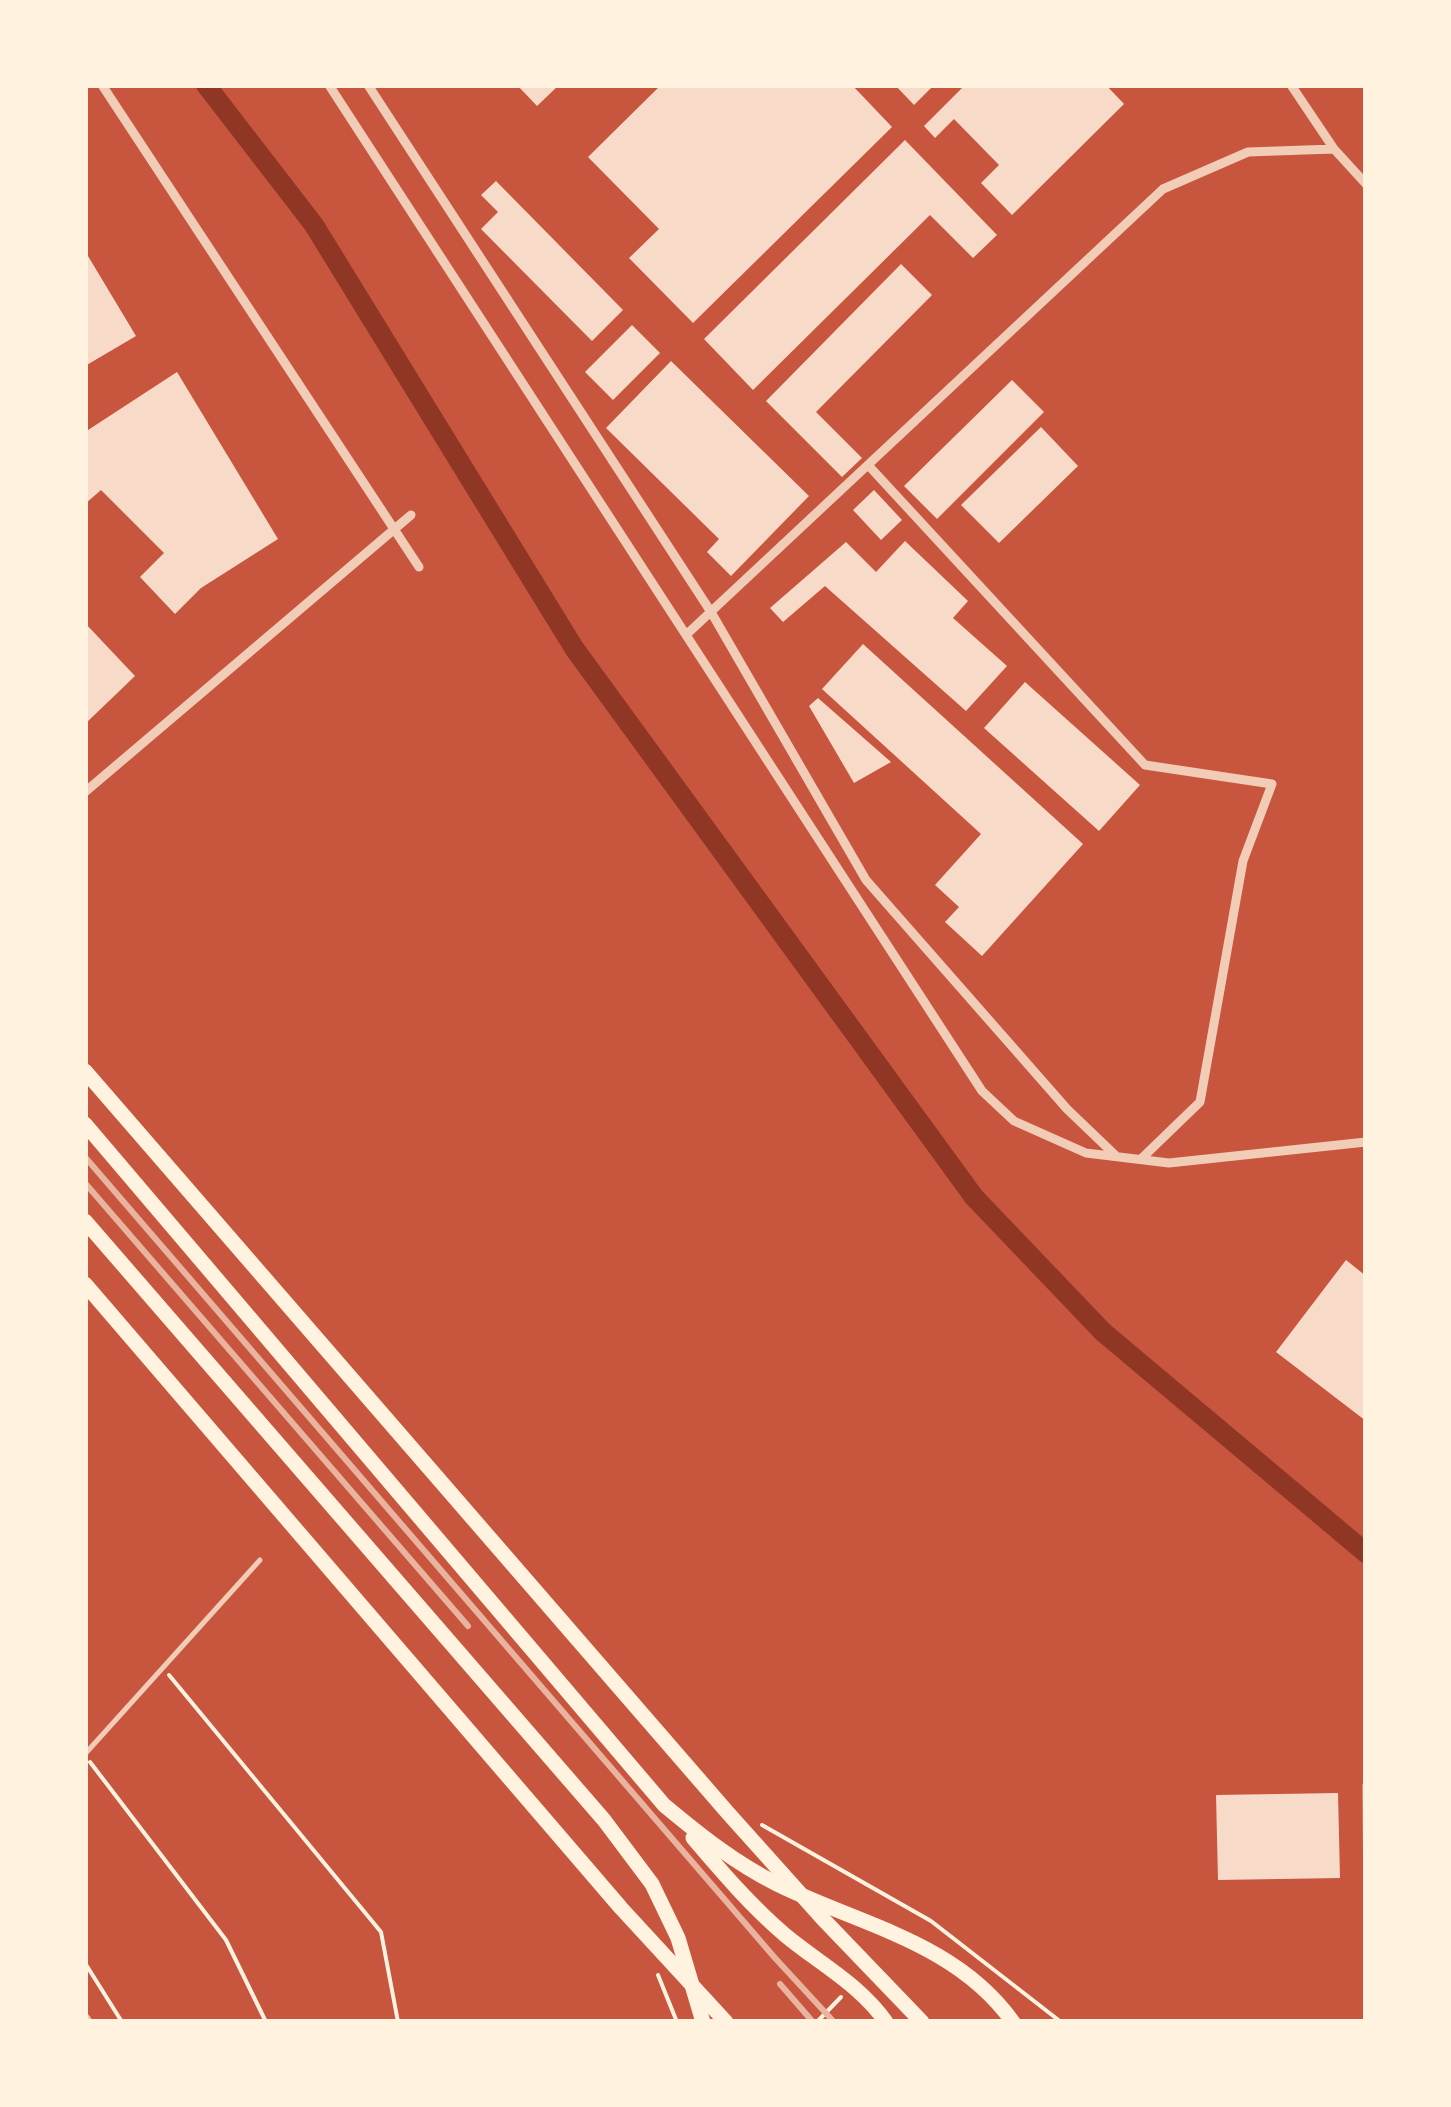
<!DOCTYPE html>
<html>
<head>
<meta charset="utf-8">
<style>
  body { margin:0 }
  #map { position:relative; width:1451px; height:2107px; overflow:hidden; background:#c8553d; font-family:"Golos Text",sans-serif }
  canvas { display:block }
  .frame { position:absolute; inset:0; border:88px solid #fff3e0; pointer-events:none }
</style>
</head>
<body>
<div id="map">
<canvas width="1451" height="2107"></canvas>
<div class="frame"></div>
</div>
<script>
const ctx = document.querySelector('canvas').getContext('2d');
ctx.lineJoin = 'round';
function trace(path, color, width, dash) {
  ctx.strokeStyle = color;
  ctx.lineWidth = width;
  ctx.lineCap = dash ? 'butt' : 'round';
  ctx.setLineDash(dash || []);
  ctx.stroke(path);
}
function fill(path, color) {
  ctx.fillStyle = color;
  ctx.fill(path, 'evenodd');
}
trace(new Path2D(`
  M206,85L314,225L574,648L974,1197L1103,1332L1366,1553`), '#8f3625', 20);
fill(new Path2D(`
  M517,85H559L537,106Z
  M661,85H852L892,127L693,323L629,258L659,229L588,157Z
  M895,85H934L914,105Z
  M965,85H1106L1124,104L1012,215L981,183L999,165L954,119L935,138L924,126Z
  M905,140L997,235L973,258L930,215L753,390L704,339Z
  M496,181L623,310L592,341L481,229L498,212L481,195Z
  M85,251L136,336L85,366Z
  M901,264L932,295L816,412L862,458L842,477L766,401Z
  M632,325L660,353L613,400L585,372Z
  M671,361L809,496L731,576L707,552L719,539L606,428Z
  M177,372L278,539L201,588L175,614L140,577L164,553L101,490L85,504V432Z
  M1012,380L1044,412L937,519L904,486Z
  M1041,427L1078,466L999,543L961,505Z
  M874,490L902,520L881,540L853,510Z
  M905,541L968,601L953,618L1007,666L966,711L825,586L783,622L770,608L846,542L876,572Z
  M85,623L135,676L85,724Z
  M863,644L1083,844L982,956L945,922L959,907L935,885L981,834L822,689Z
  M1025,682L1140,785L1099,831L984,728Z
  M818,698L891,762L854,783L809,706Z
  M1346,1260L1366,1276V1421L1276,1352Z
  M1338,1793L1340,1878L1218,1880L1216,1795Z`), '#f7dbc8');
trace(new Path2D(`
  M169,1675L381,1932L398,2022
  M90,1762L226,1940L266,2022
  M762,1825L931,1921L1061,2022
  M85,1963L122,2022
  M658,1975L677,2022
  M817,2022L841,1997`), '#fff3e0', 4);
trace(new Path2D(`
  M85,1754L260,1560
  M1365,1785L1366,1922`), '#f1ccb7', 5);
trace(new Path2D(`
  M102,85L419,567
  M329,85L982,1091L1014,1121L1086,1153L1169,1163L1366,1142
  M368,85L711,612L866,880L1067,1109L1115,1155
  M1291,85L1334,149L1366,184
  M868,465L1145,765L1272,784L1243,861L1200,1102L1141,1159
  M687,634L1163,189L1248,152L1334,149
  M85,792L411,515`), '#f1ccb7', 9);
trace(new Path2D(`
  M85,2019L87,2022`), '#f1ccb7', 11);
trace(new Path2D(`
  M85,1124L664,1805C700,1835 735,1863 777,1884C860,1925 956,1942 1013,2022
  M85,1221L604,1820L652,1884L678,1938L703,2022
  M693,1838C722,1872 751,1906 785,1935C820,1964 859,1984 886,2022`), '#fff3e0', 15);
trace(new Path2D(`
  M85,1071L728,1813L823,1919L922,2022
  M85,1284L621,1908L726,2022`), '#fff3e0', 15);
trace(new Path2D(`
  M85,1157L775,1958L834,2022
  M85,1183L468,1626
  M780,1984L813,2022`), '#e9b49f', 6);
</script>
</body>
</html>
